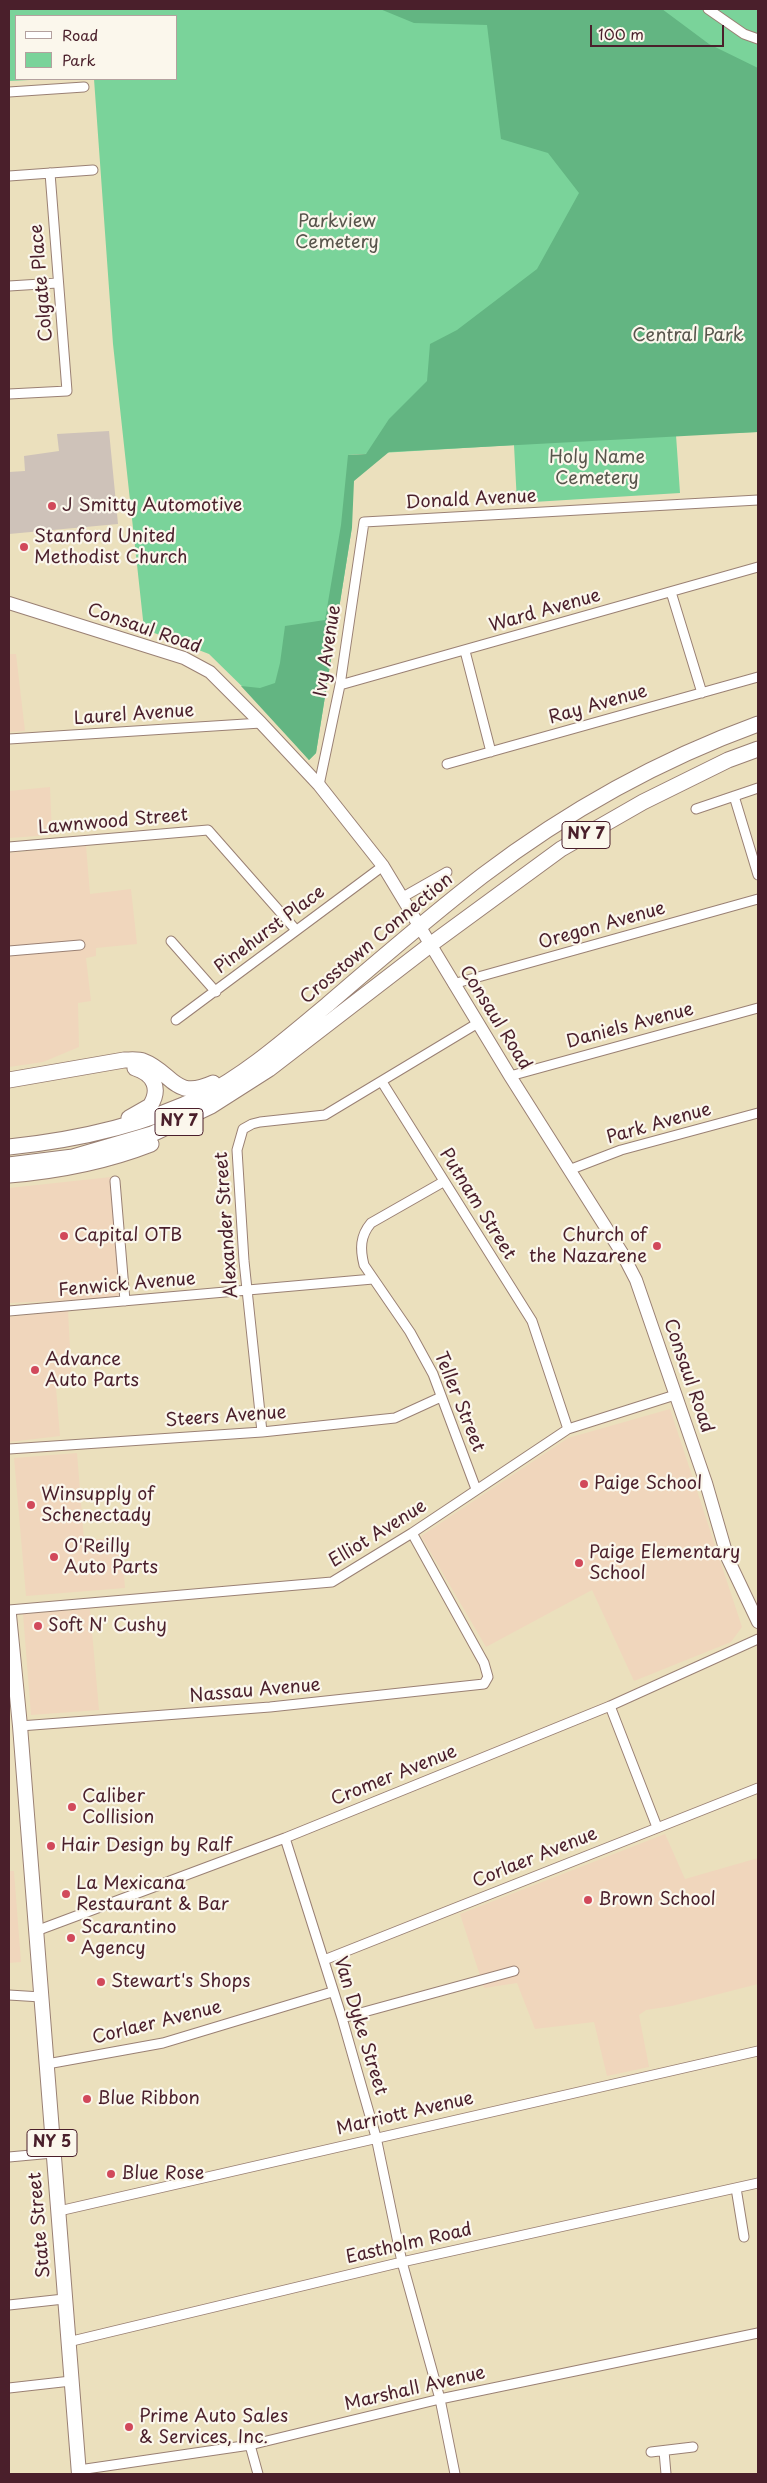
<!DOCTYPE html>
<html>
<head>
<meta charset="utf-8">
<style>
  body { margin:0 }
  #map { position:relative; width:767px; height:2483px; overflow:hidden; background:#ebe0bd; font-family:"Playpen Sans",sans-serif }
  canvas { display:block }
  .frame { position:absolute; inset:0; border:10px solid #4a1f2b; pointer-events:none }
  .legend { position:absolute; left:15px; top:15px; width:162px; height:65px; box-sizing:border-box; background:#fbf7ec; border:1px solid #b4a19f; margin:0; padding:6px 9px; list-style:none; font-size:15px; color:#4a1f2b }
  .legend li { display:flex; align-items:center; gap:10px; height:25px }
  .legend b { width:25px; border:1px solid #b4a19f }
  .scale { position:absolute; left:590px; top:25px; width:134px; height:22px; box-sizing:border-box; border:2px solid #4a1f2b; border-top:0; padding-left:6px; font-size:15px; line-height:18px; white-space:nowrap; color:#4a1f2b; -webkit-text-stroke:4px #fbf7ec; paint-order:stroke }
</style>
</head>
<body>
<div id="map">
<canvas width="767" height="2483"></canvas>
<div class="frame"></div>
<ul class="legend">
<li><b style="height:6px;background:#fff"></b>Road</li>
<li><b style="height:14px;background:#7ad39a"></b>Park</li>
</ul>
<div class="scale">100 m</div>
</div>
<script>
const ctx = document.querySelector('canvas').getContext('2d');
ctx.lineJoin = 'round';
function fill(path, color) {
  ctx.fillStyle = color;
  ctx.fill(path, 'evenodd');
}
function trace(path, color, width, dash) {
  ctx.strokeStyle = color;
  ctx.lineWidth = width;
  ctx.lineCap = dash ? 'butt' : 'round';
  ctx.setLineDash(dash || []);
  ctx.stroke(path);
}
function label(font, color, halo, rows, align = 'center') {
  ctx.font = font + ' "Playpen Sans",sans-serif';
  ctx.lineWidth = 4.5;
  ctx.setLineDash([]);
  ctx.textBaseline = 'middle';
  ctx.strokeStyle = halo;
  ctx.fillStyle = color;
  for (const [text, x, y, turn = 0] of rows) {
    ctx.save();
    ctx.translate(x, y);
    ctx.rotate((+turn || 0) * Math.PI / 180);
    ctx.textAlign = isNaN(turn) ? turn : align;
    if (halo) ctx.strokeText(text, 0, 0);
    ctx.fillText(text, 0, 0);
    ctx.restore();
  }
}
fill(new Path2D(`
  M9,654H16L25,731L9,732Z
  M50,787L52,835L9,838V791Z
  M86,846L90,894L131,889L137,944L96,948V956L86,958L91,1001L78,1003L79,1047L43,1062L9,1067V853Z
  M111,1177L120,1298L9,1303V1188Z
  M68,1311L72,1385L56,1388L60,1436L9,1442V1317Z
  M670,1409L742,1627L731,1642L634,1681L592,1590L486,1647L421,1536L568,1438Z
  M77,1453L84,1540L121,1538L125,1588L26,1596L14,1458Z
  M90,1609L99,1710L31,1715L23,1614Z
  M665,1834L685,1879L758,1858V1984L672,2006L646,2010L639,2015L649,2067L607,2076L594,2022L535,2029L517,1983L484,1988L460,1914Z
  M9,1871H14L21,1962L9,1963Z`), '#f0d6bc');
fill(new Path2D(`
  M109,431L118,524L9,534V472L25,471L24,456L59,451L57,434Z`), '#cec2b9');
fill(new Path2D(`
  M9,9H758V432L676,435L680,493L517,503L514,445L348,455L352,527L316,753L309,760L258,702L209,654L144,629L113,344L94,79H176V16H16V79H50L9,81Z`), '#7ad39a');
fill(new Path2D(`
  M380,9H662L709,44L758,68V432L389,452L354,481L352,527L316,753L309,760L241,686L260,688L275,683L280,663L285,626L325,620L341,525L348,455L366,454L389,419L427,381L430,344L457,330L537,269L579,193L548,153L501,139L487,25L414,23Z`), '#63b582');
const street = new Path2D(`
  M708,9L744,34L758,39
  M9,92L84,87
  M9,176L93,170
  M9,286L57,283
  M9,394L67,391L50,173
  M671,592L702,693
  M465,651L491,752
  M340,685L758,567
  M9,739L261,723
  M447,764L758,677
  M319,785L340,685L364,522L758,500
  M734,796L758,875
  M696,809L758,788
  M9,847L208,830L296,930
  M403,897L447,872
  M171,941L216,992
  M9,951L80,945
  M453,984L758,899
  M176,1020L383,866
  M510,1076L758,1008
  M382,1082L532,1321L568,1429
  M569,1170L621,1150L758,1113
  M115,1181L125,1301
  M443,1182L371,1223C360,1236 360,1249 364,1265L410,1332L433,1374L476,1489
  M9,1311L373,1279
  M262,1432L244,1261L237,1150L243,1129L252,1124L260,1122L325,1115L478,1023
  M9,1449L262,1432L395,1418L441,1397
  M9,1610L332,1582L412,1533L568,1429L675,1395
  M610,1706L657,1827
  M20,1726L270,1707L484,1684L488,1677L484,1663L412,1533
  M285,1838L342,2018L376,2137L402,2262L440,2399L455,2474
  M36,1931L285,1838L610,1706L758,1639
  M324,1960L758,1788
  M9,1995L41,1997
  M342,2018L514,1971
  M47,2064L163,2043L332,1992
  M9,2157L53,2153
  M736,2188L744,2237
  M59,2211L758,2051
  M9,2305L64,2299
  M68,2342L402,2262L758,2183
  M9,2388L71,2381
  M250,2445L258,2474
  M664,2451L666,2474
  M651,2452L693,2447
  M79,2470L250,2445L440,2399L758,2333`);
const secondary = new Path2D(`
  M9,603L184,658L210,672L261,723L319,785L383,866L510,1076L622,1253L636,1280L706,1483L728,1559L758,1622`);
const primary = new Path2D(`
  M9,1615L20,1726L79,2474`);
const highway = new Path2D(`
  M9,1080L124,1060C130,1060 138,1059 143,1061C173,1072 173,1101 213,1083
  M129,1118L150,1106C161,1089 154,1074 135,1068
  M9,1147C76,1140 142,1126 203,1096C248,1073 288,1037 327,1005C378,961 429,917 482,876C566,812 659,760 758,724
  M9,1165L73,1157L152,1134L211,1106L269,1069L430,945L561,849L643,802L728,760L758,749
  M9,1175C57,1171 105,1162 151,1144`);
trace(street, '#9a8074', 11);
trace(secondary, '#9a8074', 14);
trace(primary, '#9a8074', 16);
trace(highway, '#9a8074', 17);
trace(street, '#fff', 9);
trace(secondary, '#fff', 12);
trace(primary, '#fff', 14);
trace(highway, '#fff', 15);
for (const [x, y, r, color] of [
  [52,506,5,"#d1495b"],
  [24,547,5,"#d1495b"],
  [64,1236,5,"#d1495b"],
  [657,1246,5,"#d1495b"],
  [35,1370,5,"#d1495b"],
  [584,1484,5,"#d1495b"],
  [31,1505,5,"#d1495b"],
  [54,1557,5,"#d1495b"],
  [579,1563,5,"#d1495b"],
  [38,1626,5,"#d1495b"],
  [72,1807,5,"#d1495b"],
  [51,1846,5,"#d1495b"],
  [66,1894,5,"#d1495b"],
  [588,1900,5,"#d1495b"],
  [71,1938,5,"#d1495b"],
  [101,1982,5,"#d1495b"],
  [87,2099,5,"#d1495b"],
  [111,2174,5,"#d1495b"],
  [129,2427,5,"#d1495b"]
]) {
  const dot = new Path2D();
  dot.arc(x, y, r, 0, 2 * Math.PI);
  ctx.fillStyle = color;
  ctx.fill(dot);
  trace(dot, '#fbf7ec', 2);
}
for (const [x, y, w] of [
  [586,835,48],
  [179,1122,48],
  [52,2143,50]
]) {
  const box = new Path2D();
  box.roundRect(x - w / 2, y - 13.5, w, 27, 4);
  ctx.fillStyle = '#fbf7ec';
  ctx.fill(box);
  trace(box, '#4a1f2b', 1);
}
label('bold 16px', '#4a1f2b', null, [
  ["NY 7",586,835],
  ["NY 7",179,1122],
  ["NY 5",52,2143]
]);
label('18px', '#58554c', '#fbf7ec', [
  ["Parkview",337,222],
  ["Cemetery",337,243],
  ["Central Park",688,336],
  ["Holy Name",597,458],
  ["Cemetery",597,479]
]);
label('18px', '#4a1f2b', '#fbf7ec', [
  ["Colgate Place",42,283,-95],
  ["Donald Avenue",471,500,-3],
  ["Ward Avenue",545,611,-16],
  ["Consaul Road",144,629,19],
  ["Ivy Avenue",328,651,-81],
  ["Ray Avenue",598,705,-16],
  ["Laurel Avenue",134,715,-4],
  ["Lawnwood Street",113,822,-5],
  ["Oregon Avenue",602,926,-16],
  ["Pinehurst Place",270,930,-37],
  ["Crosstown Connection",377,939,-40],
  ["Consaul Road",495,1018,58],
  ["Daniels Avenue",630,1026,-15],
  ["Park Avenue",659,1124,-16],
  ["Putnam Street",477,1204,58],
  ["Alexander Street",227,1225,-94],
  ["Fenwick Avenue",127,1285,-5],
  ["Consaul Road",688,1376,71],
  ["Teller Street",459,1402,68],
  ["Steers Avenue",226,1417,-4],
  ["Elliot Avenue",378,1534,-32],
  ["Nassau Avenue",255,1691,-5],
  ["Cromer Avenue",394,1776,-22],
  ["Corlaer Avenue",535,1858,-22],
  ["Corlaer Avenue",157,2023,-14],
  ["Van Dyke Street",360,2026,73],
  ["Marriott Avenue",405,2114,-13],
  ["State Street",40,2225,-95],
  ["Eastholm Road",409,2244,-13],
  ["Marshall Avenue",415,2389,-13]
]);
label('18px', '#4a1f2b', '#fbf7ec', [
  ["J Smitty Automotive",62,506],
  ["Stanford United",34,537],
  ["Methodist Church",34,558],
  ["Capital OTB",74,1236],
  ["Church of",647,1236,"right"],
  ["the Nazarene",647,1257,"right"],
  ["Advance",45,1360],
  ["Auto Parts",45,1381],
  ["Paige School",594,1484],
  ["Winsupply of",41,1495],
  ["Schenectady",41,1516],
  ["O'Reilly",64,1547],
  ["Auto Parts",64,1568],
  ["Paige Elementary",589,1553],
  ["School",589,1574],
  ["Soft N' Cushy",48,1626],
  ["Caliber",82,1797],
  ["Collision",82,1818],
  ["Hair Design by Ralf",61,1846],
  ["La Mexicana",76,1884],
  ["Restaurant & Bar",76,1905],
  ["Brown School",598,1900],
  ["Scarantino",81,1928],
  ["Agency",81,1949],
  ["Stewart's Shops",111,1982],
  ["Blue Ribbon",97,2099],
  ["Blue Rose",121,2174],
  ["Prime Auto Sales",139,2417],
  ["& Services, Inc.",139,2438]
], 'left');
</script>
</body>
</html>
